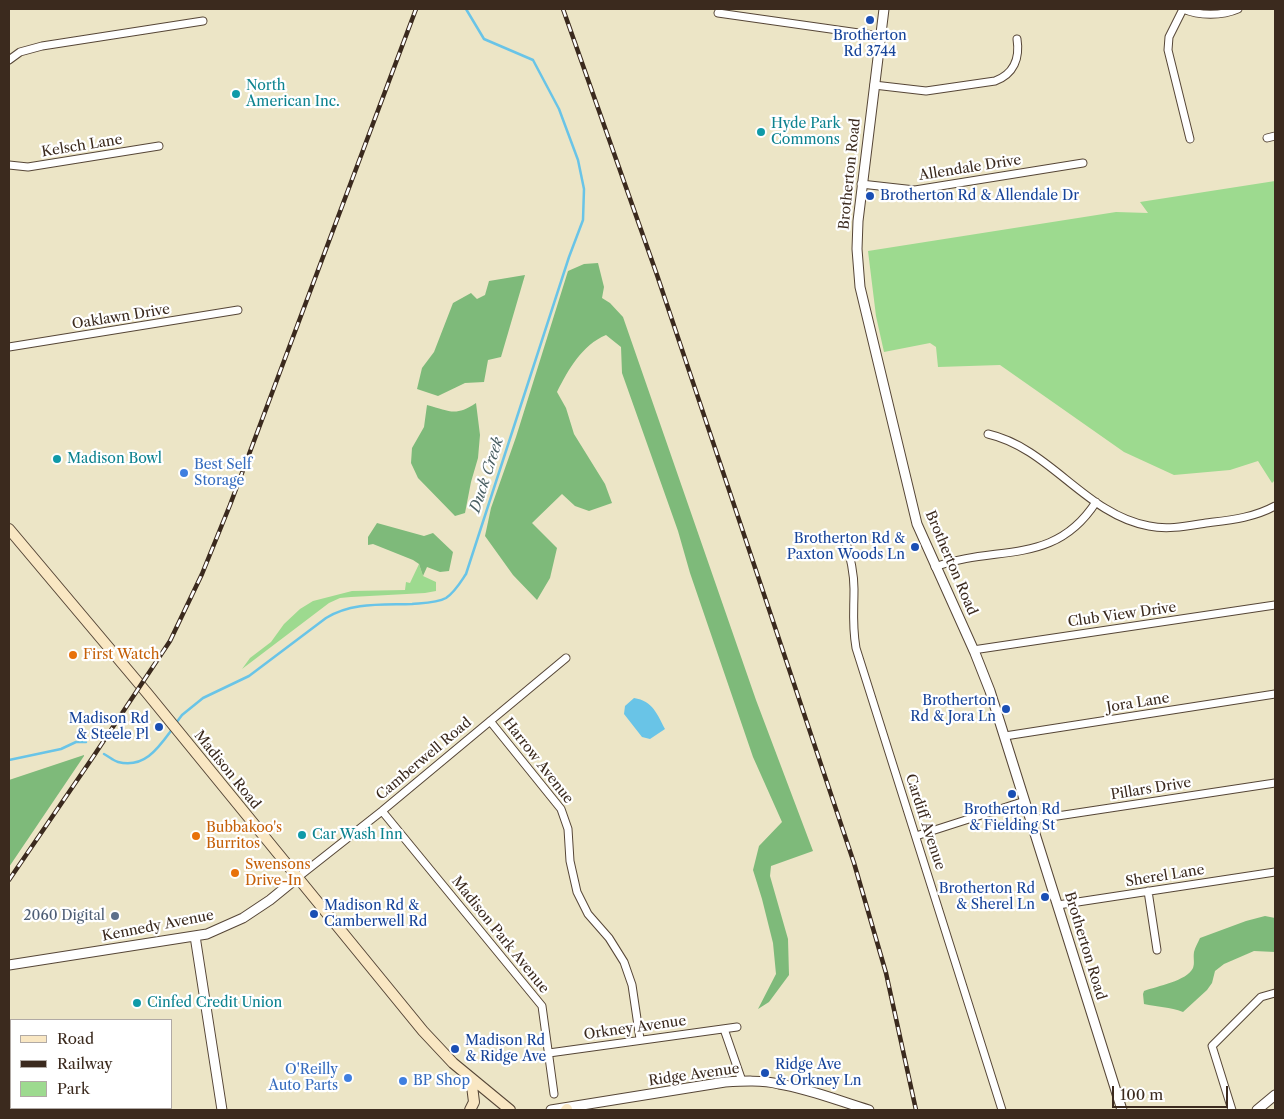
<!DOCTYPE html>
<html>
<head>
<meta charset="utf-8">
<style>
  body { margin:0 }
  #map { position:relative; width:1284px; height:1119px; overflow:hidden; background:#ece5c6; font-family:"Libre Caslon Text",serif }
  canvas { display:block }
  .frame { position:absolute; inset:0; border:10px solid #3b2a1e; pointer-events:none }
  .legend { position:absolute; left:10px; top:1019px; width:162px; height:90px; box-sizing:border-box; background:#fff; border:1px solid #b1aaa5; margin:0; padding:6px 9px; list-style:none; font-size:15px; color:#3b2a1e }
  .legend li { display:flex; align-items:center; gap:10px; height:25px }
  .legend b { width:25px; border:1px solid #b1aaa5 }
  .scale { position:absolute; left:1112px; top:1086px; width:116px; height:22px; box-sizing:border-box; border:2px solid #3b2a1e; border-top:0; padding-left:6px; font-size:15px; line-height:18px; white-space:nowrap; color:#3b2a1e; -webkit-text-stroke:4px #fff; paint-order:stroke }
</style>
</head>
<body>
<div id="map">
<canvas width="1284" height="1119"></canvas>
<div class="frame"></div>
<ul class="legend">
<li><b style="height:6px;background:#f9e7c3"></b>Road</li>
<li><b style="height:6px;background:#3b2a1e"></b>Railway</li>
<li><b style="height:14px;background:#9dda8f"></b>Park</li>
</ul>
<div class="scale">100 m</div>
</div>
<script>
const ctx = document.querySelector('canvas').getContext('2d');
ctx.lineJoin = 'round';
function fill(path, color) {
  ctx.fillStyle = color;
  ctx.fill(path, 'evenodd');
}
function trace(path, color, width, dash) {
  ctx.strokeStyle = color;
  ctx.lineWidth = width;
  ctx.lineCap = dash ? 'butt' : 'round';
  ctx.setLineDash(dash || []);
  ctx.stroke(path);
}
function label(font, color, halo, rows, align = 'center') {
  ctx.font = font + ' "Libre Caslon Text",serif';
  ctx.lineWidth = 4.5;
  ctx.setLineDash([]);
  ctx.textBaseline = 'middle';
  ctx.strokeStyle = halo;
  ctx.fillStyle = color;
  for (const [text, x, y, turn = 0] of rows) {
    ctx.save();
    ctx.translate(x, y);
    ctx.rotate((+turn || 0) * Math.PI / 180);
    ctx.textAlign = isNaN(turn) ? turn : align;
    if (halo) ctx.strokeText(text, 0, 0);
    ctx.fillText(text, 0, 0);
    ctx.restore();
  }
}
fill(new Path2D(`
  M1275,181V480L1272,483L1258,461L1230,470L1174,475L1124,452L1000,365L938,367L936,347L930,343L884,352L876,316L868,251L1116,212L1148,213L1140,202Z
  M419,564L423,576L436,582V591L425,593L351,597L340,598L329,603L242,669L250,658L271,642L284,624L300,609L313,601L352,591L405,590L406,582L410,583Z`), '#9dda8f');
fill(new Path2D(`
  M598,263L604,287L602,298L610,303L623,317L756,700L813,851L771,866L770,876L788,939L789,975L769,1002L758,1009L776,974L773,943L762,899L753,870L759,846L782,822L753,757L690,573L678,531L622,373L621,347L606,335C582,345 568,370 557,392L566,408L574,434L605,484L612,503L589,511L575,506L562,494L532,523L557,548L550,578L537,600L513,575L485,536L491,508L516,437L568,271L584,264Z
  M525,275L501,357L488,360L484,382L465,383L438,396L417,389L422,368L434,352L453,303L471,293L477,299L485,295L489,281Z
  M476,403L480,435L478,458L471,482L465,513L455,516L418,478L411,463L412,448L424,427L427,405C450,411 455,417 476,403Z
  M377,523L424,536L433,533L453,552L449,571L440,572L427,567L423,576L419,564L413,560L373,544L368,545V537Z
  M84,755V756L9,867V780Z
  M1265,916L1275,918V952L1254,951L1224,964L1215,971L1212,983L1207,990L1183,1012C1170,1007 1157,1007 1144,1004L1143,994L1144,991C1157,986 1187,981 1193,968C1195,963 1193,958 1194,952C1195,947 1198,943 1200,938L1246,921Z`), '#7eba7a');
fill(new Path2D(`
  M634,698C653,701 657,714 665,729L650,739L642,737L624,714L625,706Z`), '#69c4e7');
trace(new Path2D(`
  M176,723L182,715L203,698L249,676L326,618C352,602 382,605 412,604C422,603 437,603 446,598C455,592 460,583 466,574L569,257L583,220L584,189L578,160L559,109L533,60L484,39L466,9
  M104,754C108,756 114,761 118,762C145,769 159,747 173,728
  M9,760L61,749L76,742H86`), '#69c4e7', 2.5);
const minor = new Path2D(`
  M1183,9L1169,37L1168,50L1190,139
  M1183,9C1199,16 1222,16 1238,9
  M718,13L880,36
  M9,60L20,52L42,46L203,21
  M874,85L926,91L995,81C1014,74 1020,58 1017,39
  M1267,138L1275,136
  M9,165L28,167L159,146
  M861,184L915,190L1083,163
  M9,347L238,310
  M988,434C1050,448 1086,515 1149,526C1168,530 1187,526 1206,523C1230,520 1253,518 1275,506
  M845,539C850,555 854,572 854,589C854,611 852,625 856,648L1002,1110
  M935,567C997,544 1054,567 1096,502
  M973,650L1275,605
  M490,721L561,809L568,829L570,861L577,892L588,914L609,938L624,962L632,985L640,1039
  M1005,736L1275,694
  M382,811L542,1006L554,1094
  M1031,820L1275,783
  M916,836L1025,801
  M297,878L382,811L566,658
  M1148,891L1157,950
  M1058,905L1275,872
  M724,1029L742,1081
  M549,1053L737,1027
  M1232,1110L1212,1046L1261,997L1275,993`);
const tertiary = new Path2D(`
  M884,9L858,221L857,249L860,287L917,524L975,653L990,691L1122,1110
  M195,936L222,1110
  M9,965L207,934L243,918L270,900L297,878
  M551,1110L725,1082C743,1081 762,1080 779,1084C810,1089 839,1101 869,1110
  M1257,1110L1275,1095`);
const secondary = new Path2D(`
  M9,529L147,693L423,1031L453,1063L510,1110
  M470,1110L474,1102L471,1078
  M566,1110L567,1109`);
trace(minor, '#564637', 9);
trace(tertiary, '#564637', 11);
trace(secondary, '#564637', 12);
trace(minor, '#fff', 7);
trace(tertiary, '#fff', 9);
trace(secondary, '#f9e7c3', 10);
const rail = new Path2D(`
  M563,9L657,275L854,863L886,973L916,1110
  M9,880L93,757L170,641L202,574L230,505L416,9`);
trace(rail, '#3b2a1e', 4.5);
trace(rail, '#fff', 2.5, [8]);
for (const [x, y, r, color] of [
  [870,20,5,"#1a4fb4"],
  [236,94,5,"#0f9aa8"],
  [761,132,5,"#0f9aa8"],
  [870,196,5,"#1a4fb4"],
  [57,459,5,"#0f9aa8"],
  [184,473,5,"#3f7fe0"],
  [915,547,5,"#1a4fb4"],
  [73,655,5,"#e8710a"],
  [1006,709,5,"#1a4fb4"],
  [159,727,5,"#1a4fb4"],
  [1012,794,5,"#1a4fb4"],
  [302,835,5,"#0f9aa8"],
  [196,836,5,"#e8710a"],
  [235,873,5,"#e8710a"],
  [1045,897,5,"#1a4fb4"],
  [314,914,5,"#1a4fb4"],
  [115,916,5,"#5c6f8a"],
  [137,1003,5,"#0f9aa8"],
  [455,1049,5,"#1a4fb4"],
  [765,1073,5,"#1a4fb4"],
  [348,1078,5,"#3f7fe0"],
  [403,1081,5,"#3f7fe0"]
]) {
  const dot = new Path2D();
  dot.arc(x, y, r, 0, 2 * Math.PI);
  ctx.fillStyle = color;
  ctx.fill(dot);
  trace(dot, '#fff', 2);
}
label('14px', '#164399', '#fff', [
  ["Brotherton",870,36,"center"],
  ["Rd 3744",870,52,"center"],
  ["Brotherton Rd & Allendale Dr",880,196],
  ["Brotherton Rd &",905,539,"right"],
  ["Paxton Woods Ln",905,555,"right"],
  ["Brotherton",996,701,"right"],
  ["Rd & Jora Ln",996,717,"right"],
  ["Madison Rd",149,719,"right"],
  ["& Steele Pl",149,735,"right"],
  ["Brotherton Rd",1012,810,"center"],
  ["& Fielding St",1012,826,"center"],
  ["Brotherton Rd",1035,889,"right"],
  ["& Sherel Ln",1035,905,"right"],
  ["Madison Rd &",324,906],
  ["Camberwell Rd",324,922],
  ["Madison Rd",465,1041],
  ["& Ridge Ave",465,1057],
  ["Ridge Ave",775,1065],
  ["& Orkney Ln",775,1081]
], 'left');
label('14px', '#0d838f', '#fff', [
  ["North",246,86],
  ["American Inc.",246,102],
  ["Hyde Park",771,124],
  ["Commons",771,140],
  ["Madison Bowl",67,459],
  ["Car Wash Inn",312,835],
  ["Cinfed Credit Union",147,1003]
], 'left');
label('14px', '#3b2a1e', '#fff', [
  ["Kelsch Lane",82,146,-9],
  ["Allendale Drive",970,168,-9],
  ["Brotherton Road",850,174,-84],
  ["Oaklawn Drive",121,317,-9],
  ["Brotherton Road",951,563,67],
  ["Club View Drive",1122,615,-8],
  ["Jora Lane",1138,703,-9],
  ["Camberwell Road",424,759,-40],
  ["Harrow Avenue",538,761,52],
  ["Madison Road",227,770,51],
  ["Pillars Drive",1151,789,-9],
  ["Cardiff Avenue",925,822,72],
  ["Sherel Lane",1165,876,-9],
  ["Kennedy Avenue",158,926,-11],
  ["Madison Park Avenue",500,935,51],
  ["Brotherton Road",1085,946,73],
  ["Orkney Avenue",635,1028,-8],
  ["Ridge Avenue",694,1075,-8]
]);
label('14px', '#366cbe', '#fff', [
  ["Best Self",194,465],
  ["Storage",194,481],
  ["O'Reilly",338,1070,"right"],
  ["Auto Parts",338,1086,"right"],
  ["BP Shop",413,1081]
], 'left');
label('14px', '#c56008', '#fff', [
  ["First Watch",83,655],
  ["Bubbakoo's",206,828],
  ["Burritos",206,844],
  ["Swensons",245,865],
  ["Drive-In",245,881]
], 'left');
label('14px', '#4e5e75', '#fff', [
  ["2060 Digital",105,916]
], 'right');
label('italic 15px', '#4b6064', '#fff', [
  ["Duck Creek",487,475,-72]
]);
</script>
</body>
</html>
